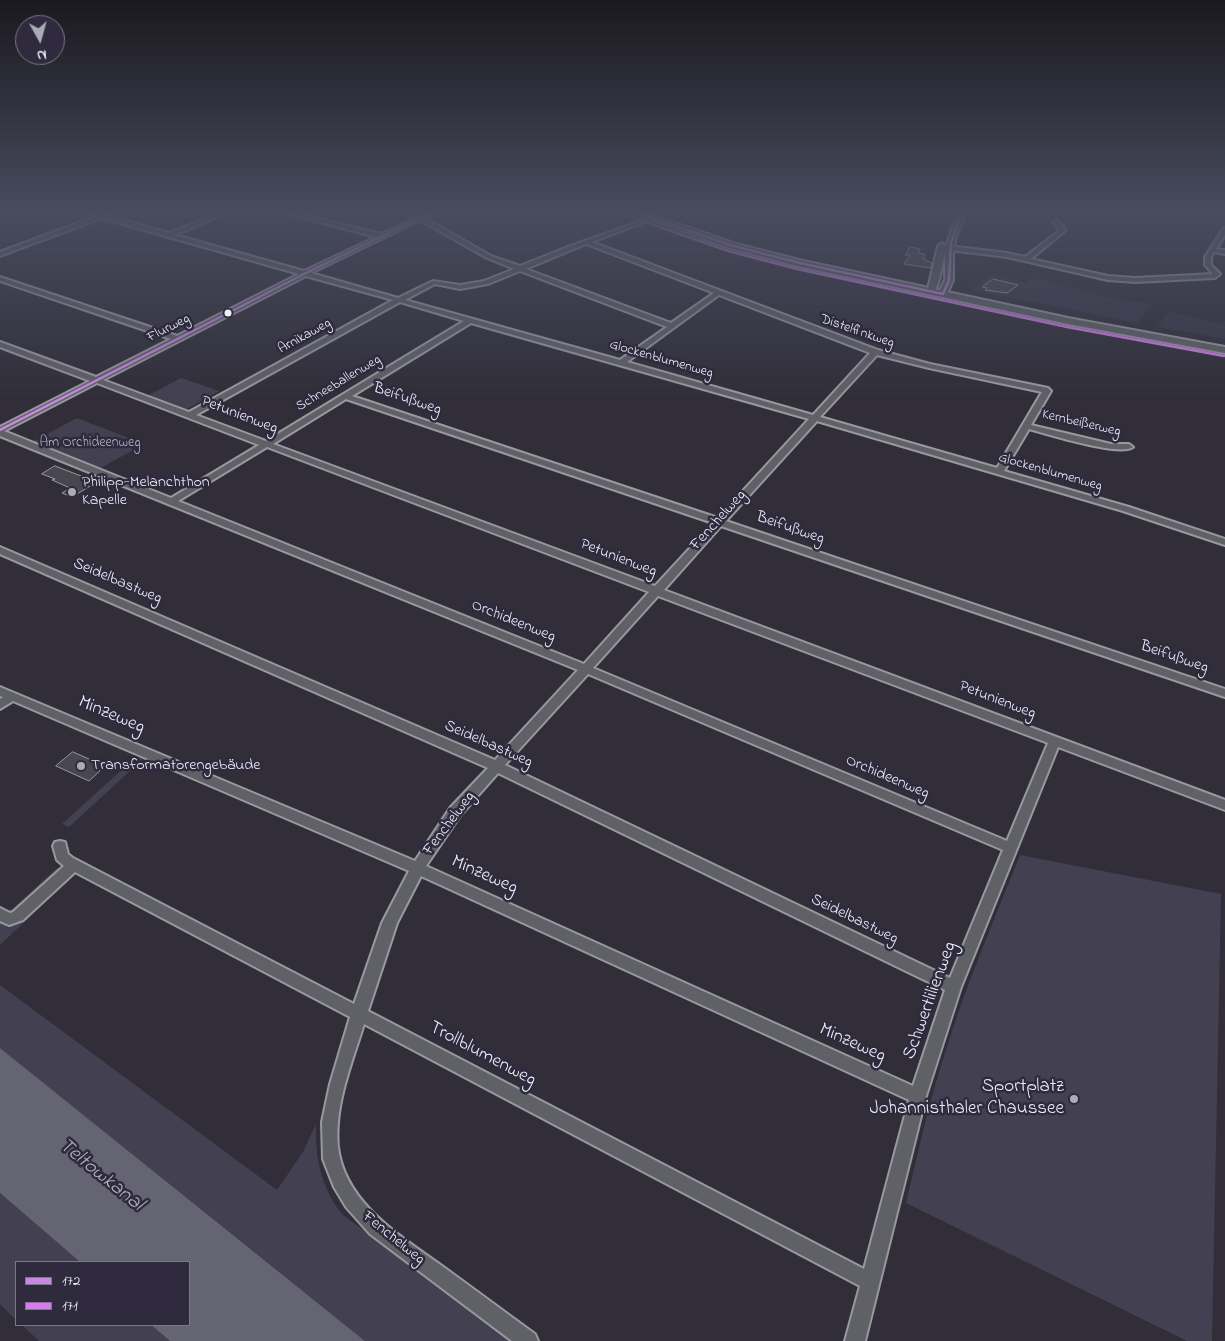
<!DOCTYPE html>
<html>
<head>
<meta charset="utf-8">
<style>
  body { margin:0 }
  #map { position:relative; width:1225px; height:1341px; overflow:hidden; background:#312e39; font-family:"Indie Flower",sans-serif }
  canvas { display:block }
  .legend { position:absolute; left:15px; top:1261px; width:175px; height:65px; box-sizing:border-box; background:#2f2a3d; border:1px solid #797a88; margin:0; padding:6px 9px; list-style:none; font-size:15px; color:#e8f1f8 }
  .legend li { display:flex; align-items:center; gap:10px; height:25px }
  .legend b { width:25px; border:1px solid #797a88 }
  .north { position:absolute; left:15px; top:15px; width:50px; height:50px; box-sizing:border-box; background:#2f2a3d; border:1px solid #797a88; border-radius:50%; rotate:173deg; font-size:14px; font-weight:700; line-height:20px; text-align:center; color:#e8f1f8 }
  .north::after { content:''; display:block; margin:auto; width:18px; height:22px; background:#a8adb5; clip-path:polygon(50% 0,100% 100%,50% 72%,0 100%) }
</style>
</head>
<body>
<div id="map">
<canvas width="1225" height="1341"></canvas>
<ul class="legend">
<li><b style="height:6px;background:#c787e3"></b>172</li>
<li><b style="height:6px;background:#d978f1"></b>171</li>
</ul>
<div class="north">N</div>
</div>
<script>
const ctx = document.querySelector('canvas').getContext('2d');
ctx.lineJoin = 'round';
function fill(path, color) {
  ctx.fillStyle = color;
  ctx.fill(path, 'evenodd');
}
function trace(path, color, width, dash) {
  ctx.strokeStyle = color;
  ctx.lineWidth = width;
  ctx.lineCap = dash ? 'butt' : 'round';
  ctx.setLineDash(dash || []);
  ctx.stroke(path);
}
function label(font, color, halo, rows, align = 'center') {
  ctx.font = font + ' "Indie Flower",sans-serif';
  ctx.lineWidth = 5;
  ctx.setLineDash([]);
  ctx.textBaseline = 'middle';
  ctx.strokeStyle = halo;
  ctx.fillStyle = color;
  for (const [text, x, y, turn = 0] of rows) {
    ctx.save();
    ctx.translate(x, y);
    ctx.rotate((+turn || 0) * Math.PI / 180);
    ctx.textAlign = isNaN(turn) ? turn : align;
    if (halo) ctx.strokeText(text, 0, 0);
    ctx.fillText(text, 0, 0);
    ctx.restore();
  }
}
fill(new Path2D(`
  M991,274L1026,283L1032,278L1132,303L1134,301L1152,305L1137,323L972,290Z
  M1168,312L1222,324L1225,320V339L1157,327Z`), '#3a3647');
fill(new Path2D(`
  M181,378L219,391L185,410L147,396Z
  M77,418L144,444L99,469L32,442Z
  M136,757L143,759L69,827L62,824Z
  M1020,855L1221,894L1212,1341H1187L906,1203C918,1153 929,1102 945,1053C966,985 994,920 1020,855Z
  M57,868L72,877L0,945V920Z
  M0,985L277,1190L303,1152L316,1124C315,1158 321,1188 343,1215L514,1341H365L0,1048Z
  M0,1193L80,1262H16V1320L0,1304Z
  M22,1325H151L170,1341H39Z`), '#434151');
fill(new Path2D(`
  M0,1048L365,1341H170L151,1325H189V1262H80L0,1193Z`), '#646472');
const building = new Path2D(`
  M910,247L920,249L918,253L925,254L923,259L932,263L931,268L904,264L910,255H906Z
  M993,279L1018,285L1007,293L985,290L987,288L983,287Z
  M55,466L68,471L97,482L72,497L62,493L70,488L52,480L55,479L42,474Z
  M73,752L105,766L89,781L56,766Z`);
fill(building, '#48464e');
trace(building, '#98999f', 1);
const minor = new Path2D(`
  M85,212H94L169,233L222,212H230L175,235L304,271L376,237L282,212H292L381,234L416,218L407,212H414L420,215L428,212H435L425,218L491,256L520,266L565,248L661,214V216L592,242L878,350L930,364L1048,388L1051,391L1031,425L1111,444H1129L1133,447C1120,457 1047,434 1029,429L1004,471L1129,507L1225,539V545L1123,511L817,421L726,521L1225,689V697L721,526L664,590L1225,800V810L1058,747L961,987L926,1096L865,1341H845L860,1286L364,1024C352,1063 334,1105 338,1147C345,1206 406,1239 449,1271C478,1292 506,1313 535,1334L538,1341H512L370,1234L346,1207L334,1187L323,1159L322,1122L330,1084L350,1017L75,872L23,920L9,925L0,921V908L10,913L13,912L64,866L57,860L53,846L55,842L60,841L65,842L68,854L73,858L354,1004L382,923L409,871L13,701L0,709V699L3,697L0,696V687L415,861L450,808L488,768L0,554V547L495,760L578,670L0,436V427L90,381L0,347V342L96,377L171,339L0,281V277L177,336L299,274L102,218L0,256V252L96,216ZM420,220L487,258L514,269L484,281L460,285L433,281L398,298L311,273ZM586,244L714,293L671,323L526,269ZM520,271L667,327L620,360L405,300L435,284L460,289L488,284ZM306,276L393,300L189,412L103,380ZM719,295L870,353L813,415L627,362ZM400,302L464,321L266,441L196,415ZM471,323L809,419L718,518L352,396ZM877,355L929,368L1042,392L997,468L820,417ZM97,383L259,445L171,498L4,431ZM346,399L713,523L655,586L273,444ZM267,447L649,592L584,664L178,501ZM658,596L1048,743L1007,841L593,668ZM588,674L1003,850L950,978L505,765ZM498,773L945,990L913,1086L426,866L460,816ZM421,876L909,1100L864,1269L368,1011L397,923Z
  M1056,220L1066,230L1031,259L1108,276L1135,278L1213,274L1205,265V257L1223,229L1225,228V235L1216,249L1225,250V254L1214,252L1211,257V265L1220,274L1215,278L1135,282L1108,280L1007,257L941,249L938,247L941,245L1007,253L1025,257L1060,230L1053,222Z`);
const tertiary = new Path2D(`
  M958,212H966L956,237L953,253V280L946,296H940L938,294L945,280V253L939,280L935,291L927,293L938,246L942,243L946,246Z`);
const secondary = new Path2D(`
  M632,212H644L733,243L799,260L1068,318L1225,347V353L1068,324L798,266L727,247Z`);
trace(minor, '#98999f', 4);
trace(tertiary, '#98999f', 4);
trace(secondary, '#98999f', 4);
fill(minor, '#606067');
fill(tertiary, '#606067');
fill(secondary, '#606067');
trace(new Path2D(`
  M636,212L730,245L800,263L943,294L949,280L951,243L962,212
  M0,430L308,272L432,212`), '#c787e3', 2.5);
trace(new Path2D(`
  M634,218L728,251L797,269L1067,327L1224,356`), '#d978f1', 2.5);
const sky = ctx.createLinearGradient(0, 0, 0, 400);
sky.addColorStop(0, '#1b191f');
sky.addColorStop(0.53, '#484c5f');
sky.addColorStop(1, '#484c5f00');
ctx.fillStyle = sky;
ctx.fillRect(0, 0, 1225, 400);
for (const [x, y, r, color] of [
  [228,313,4.5,"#e8f1f8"],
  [72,492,5,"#a8adb5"],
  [81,766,5,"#a8adb5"],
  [1074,1099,5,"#a8adb5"]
]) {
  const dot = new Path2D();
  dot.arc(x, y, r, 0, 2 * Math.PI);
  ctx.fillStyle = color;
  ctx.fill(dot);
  trace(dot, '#2f2a3d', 2);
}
label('14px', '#e8f1f8', '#2f2a3d', [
  ["Flurweg",169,329,-27],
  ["Distelfinkweg",857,332,19],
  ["Arnikaweg",305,337,-29],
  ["Glockenblumenweg",661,360,16],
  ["Schneeballenweg",339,384,-31],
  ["Kernbeißerweg",1081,424,13],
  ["Glockenblumenweg",1050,473,16]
]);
label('14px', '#afb4bf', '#2f2a3d', [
  ["Am Orchideenweg",90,444]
]);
label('16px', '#e8f1f8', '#2f2a3d', [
  ["Beifußweg",407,400,19],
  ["Petunienweg",239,416,21],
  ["Fenchelweg",719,521,-48],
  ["Beifußweg",790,529,19],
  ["Petunienweg",618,559,21],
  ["Seidelbastweg",117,582,23],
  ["Orchideenweg",513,622,22],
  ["Beifußweg",1174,658,19],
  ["Petunienweg",997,701,21],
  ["Seidelbastweg",488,745,24],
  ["Orchideenweg",887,778,23],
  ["Fenchelweg",450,824,-53],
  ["Seidelbastweg",854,920,26],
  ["Fenchelweg",393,1239,39]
]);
label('16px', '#e8f1f8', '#2f2a3d', [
  ["Philipp-Melanchthon",82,483],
  ["Kapelle",82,501],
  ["Transformatorengebäude",91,766]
], 'left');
label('19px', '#e8f1f8', '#2f2a3d', [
  ["Minzeweg",111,716,23],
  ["Minzeweg",484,876,24],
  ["Schwertlilienweg",931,1001,-70],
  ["Minzeweg",852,1044,24],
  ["Trollblumenweg",482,1055,28]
]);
label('19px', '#e8f1f8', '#2f2a3d', [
  ["Sportplatz",1064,1088],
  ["Johannisthaler Chaussee",1064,1110]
], 'right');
label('italic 21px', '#afb4be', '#2f2a3d', [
  ["Teltowkanal",100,1176,39]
]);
</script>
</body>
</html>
